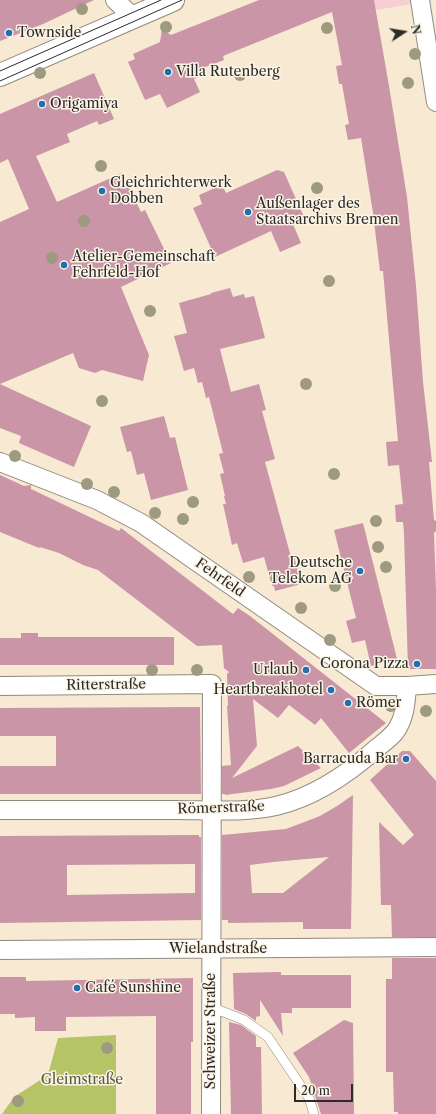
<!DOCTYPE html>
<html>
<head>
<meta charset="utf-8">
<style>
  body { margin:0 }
  #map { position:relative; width:436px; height:1114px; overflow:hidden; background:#f7e9d2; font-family:"Libre Caslon Text",serif }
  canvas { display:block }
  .north { position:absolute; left:384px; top:12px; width:40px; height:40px; -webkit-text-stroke:3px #fcf5e5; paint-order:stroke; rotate:78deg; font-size:11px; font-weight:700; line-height:16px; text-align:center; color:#2b2b2b }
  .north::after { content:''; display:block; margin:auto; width:14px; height:18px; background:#2b2b2b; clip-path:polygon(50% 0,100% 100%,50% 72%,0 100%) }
  .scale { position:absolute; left:294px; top:1084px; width:59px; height:18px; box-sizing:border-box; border:2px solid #2b2b2b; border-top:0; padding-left:5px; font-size:12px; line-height:14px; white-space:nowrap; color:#2b2b2b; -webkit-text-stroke:3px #fcf5e5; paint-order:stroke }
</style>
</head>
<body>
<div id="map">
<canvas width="436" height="1114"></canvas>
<div class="north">N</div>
<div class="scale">20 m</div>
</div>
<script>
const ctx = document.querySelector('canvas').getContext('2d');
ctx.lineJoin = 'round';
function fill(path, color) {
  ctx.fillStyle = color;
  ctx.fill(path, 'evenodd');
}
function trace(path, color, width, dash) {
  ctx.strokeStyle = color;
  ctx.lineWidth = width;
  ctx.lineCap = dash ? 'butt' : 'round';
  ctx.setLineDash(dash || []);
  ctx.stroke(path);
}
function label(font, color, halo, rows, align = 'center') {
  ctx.font = font + ' "Libre Caslon Text",serif';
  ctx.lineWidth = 3;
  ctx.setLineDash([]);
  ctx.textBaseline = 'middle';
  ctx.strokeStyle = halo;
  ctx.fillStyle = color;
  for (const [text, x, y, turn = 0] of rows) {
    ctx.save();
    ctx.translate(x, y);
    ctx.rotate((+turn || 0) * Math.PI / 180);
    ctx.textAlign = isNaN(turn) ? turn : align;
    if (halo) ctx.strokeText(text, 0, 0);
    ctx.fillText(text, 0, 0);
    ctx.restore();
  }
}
fill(new Path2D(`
  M343,0H434L348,15Z`), '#f7cfd3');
fill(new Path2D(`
  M116,1035V1114H2L14,1097L48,1075L58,1038Z`), '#b4c467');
fill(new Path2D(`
  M0,0H94L43,24L0,41Z
  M259,0H374L389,86L407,197L416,286L423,382L432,462H429L434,520L436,521V531L434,533L436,591V669H408L404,533L403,522H396L395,505L403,504L399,465L388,466L386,442L398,441L383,271H380L373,213L361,138L348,140L345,125L349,124L342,84H339L336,66L342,65L332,12L223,56L224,60L195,71L198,77L194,79L200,92L167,108L160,94L145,100L128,62L135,59L133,54L160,42L162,29L171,35Z
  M94,73L114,119L99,125L97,121L67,134L70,142L36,156L57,202L122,173L141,212L145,210L171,263L121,287L149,355L143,381L102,370L95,373L79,368L73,353L0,384L91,426L74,467L19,443L21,436L0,428V222L29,209L8,159L0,163V114Z
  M277,170L284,172L304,217L292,222L301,243L280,252L271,231L215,257L193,208L202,204L199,195L222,185L226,193Z
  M230,288L233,297L244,294L245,298L254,296L265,338L220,349L231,392L259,384L266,410L262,411L275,459L265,462L291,557L294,556L301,584L275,591L274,586H272L264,557L243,563L237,543L232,545L223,504H226L224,496H225L220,474L224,473L219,454L223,453L209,397L206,398L202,382L198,383L194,368L184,371L174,336L187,333L179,303L211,294V293Z
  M164,416L170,438L175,437L188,490L151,500L144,473L137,475L131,451L127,452L120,427Z
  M0,475L24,486L31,485V489L119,531L121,528L233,614L238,608L250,616L386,723L349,753L321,718L315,725L289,705L278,718L253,699L257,746L232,778L298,746L321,768L284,786L271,789L225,795V794H222V766L231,765L227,706H228L227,674L229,672L224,668L222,645L197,646L98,570L83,565L59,553L40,547L39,548L0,532Z
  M363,523L397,659L371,666L365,640L352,643L346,621L356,618L334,530Z
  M21,633H38V637H174V665H0V638H21Z
  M200,707L201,794H0V766H56V736H0V708Z
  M402,751H410L436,781V937H392L391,905H381L379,822L403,845L414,835L370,780Z
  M353,795L351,929H303V922L228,923V920H222V835L286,829L320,816L337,806ZM329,857L283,893H252L250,865L273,862Z
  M199,835V837H201V920L0,923V836ZM195,864V893L67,895V865Z
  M392,958H436V1114H398V1112H394L393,1072H386V979H392Z
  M281,972V975H351V1008H292V1013H281L283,1036L260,1000V1016L256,1017V1021L246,1014L234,1009L233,973Z
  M0,977H26V981L193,978V1042H191V1114H156V1016L66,1017V1031H35V1017L15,1018V1014H0Z
  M344,1020L353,1023L354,1114H321L309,1077L293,1053Z
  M229,1022L241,1025L256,1036V1047H261L262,1114H231Z`), '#c995a7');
const service = new Path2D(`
  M211,1007L244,1020L268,1037L309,1098L314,1114`);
const minor = new Path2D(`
  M115,0L133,17
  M420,0L436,102
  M0,462L97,500L141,523L376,686H407L436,684
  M0,686L212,684L211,1114
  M0,810C59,810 117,810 176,810C207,810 245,813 276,806C314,797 348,774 377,748C383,743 390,738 395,732C405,719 406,701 407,686
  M0,950L436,947`);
const tertiary = new Path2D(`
  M0,75L173,0`);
trace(service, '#918a7e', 10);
trace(minor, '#918a7e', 20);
trace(tertiary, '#918a7e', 24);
trace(service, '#fff', 9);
trace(minor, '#fff', 18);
trace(tertiary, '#fff', 22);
trace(new Path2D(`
  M0,71L161,0
  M0,81L182,0`), '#2b2b2b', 1);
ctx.fillStyle = '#9d9a80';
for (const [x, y] of [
  [82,9],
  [166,27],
  [327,28],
  [415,54],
  [40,73],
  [240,75],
  [408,83],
  [101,166],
  [317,188],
  [84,221],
  [52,258],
  [329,281],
  [150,311],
  [306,384],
  [102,401],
  [15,456],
  [334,474],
  [87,484],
  [114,492],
  [193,502],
  [155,513],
  [183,519],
  [376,521],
  [378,547],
  [386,567],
  [249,577],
  [335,586],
  [301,608],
  [330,640],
  [152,670],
  [197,670],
  [391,706],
  [426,711],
  [107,1048],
  [18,1101]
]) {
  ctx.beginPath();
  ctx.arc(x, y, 6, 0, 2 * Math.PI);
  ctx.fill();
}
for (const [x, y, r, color] of [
  [9,33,4,"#1f6fb2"],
  [168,72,4,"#1f6fb2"],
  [42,104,4,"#1f6fb2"],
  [102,191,4,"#1f6fb2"],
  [248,212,4,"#1f6fb2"],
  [64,265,4,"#1f6fb2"],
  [360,571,4,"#1f6fb2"],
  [417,664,4,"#1f6fb2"],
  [306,670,4,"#1f6fb2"],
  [331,690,4,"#1f6fb2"],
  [348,703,4,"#1f6fb2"],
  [406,759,4,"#1f6fb2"],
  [77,988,4,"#1f6fb2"]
]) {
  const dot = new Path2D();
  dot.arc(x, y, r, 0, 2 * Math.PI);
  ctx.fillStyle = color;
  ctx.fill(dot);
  trace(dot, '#fcf5e5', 1.5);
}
label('14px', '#2b2b2b', '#fcf5e5', [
  ["Townside",17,33],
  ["Villa Rutenberg",176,72],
  ["Origamiya",50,104],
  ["Gleichrichterwerk",110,183],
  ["Dobben",110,199],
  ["Außenlager des",256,204],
  ["Staatsarchivs Bremen",256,220],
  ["Atelier-Gemeinschaft",72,257],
  ["Fehrfeld-Hof",72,273],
  ["Deutsche",352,563,"right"],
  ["Telekom AG",352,579,"right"],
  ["Corona Pizza",409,664,"right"],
  ["Urlaub",298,670,"right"],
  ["Heartbreakhotel",323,690,"right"],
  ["Römer",356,703],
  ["Barracuda Bar",398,759,"right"],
  ["Café Sunshine",85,988]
], 'left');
label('14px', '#2b2b2b', '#fcf5e5', [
  ["Fehrfeld",220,578,35],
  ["Ritterstraße",106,685,-1],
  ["Römerstraße",221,808,-2],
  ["Wielandstraße",218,949],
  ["Schweizer Straße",211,1031,-90]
]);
label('14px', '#54593d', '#fcf5e5', [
  ["Gleimstraße",82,1080]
]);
</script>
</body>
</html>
